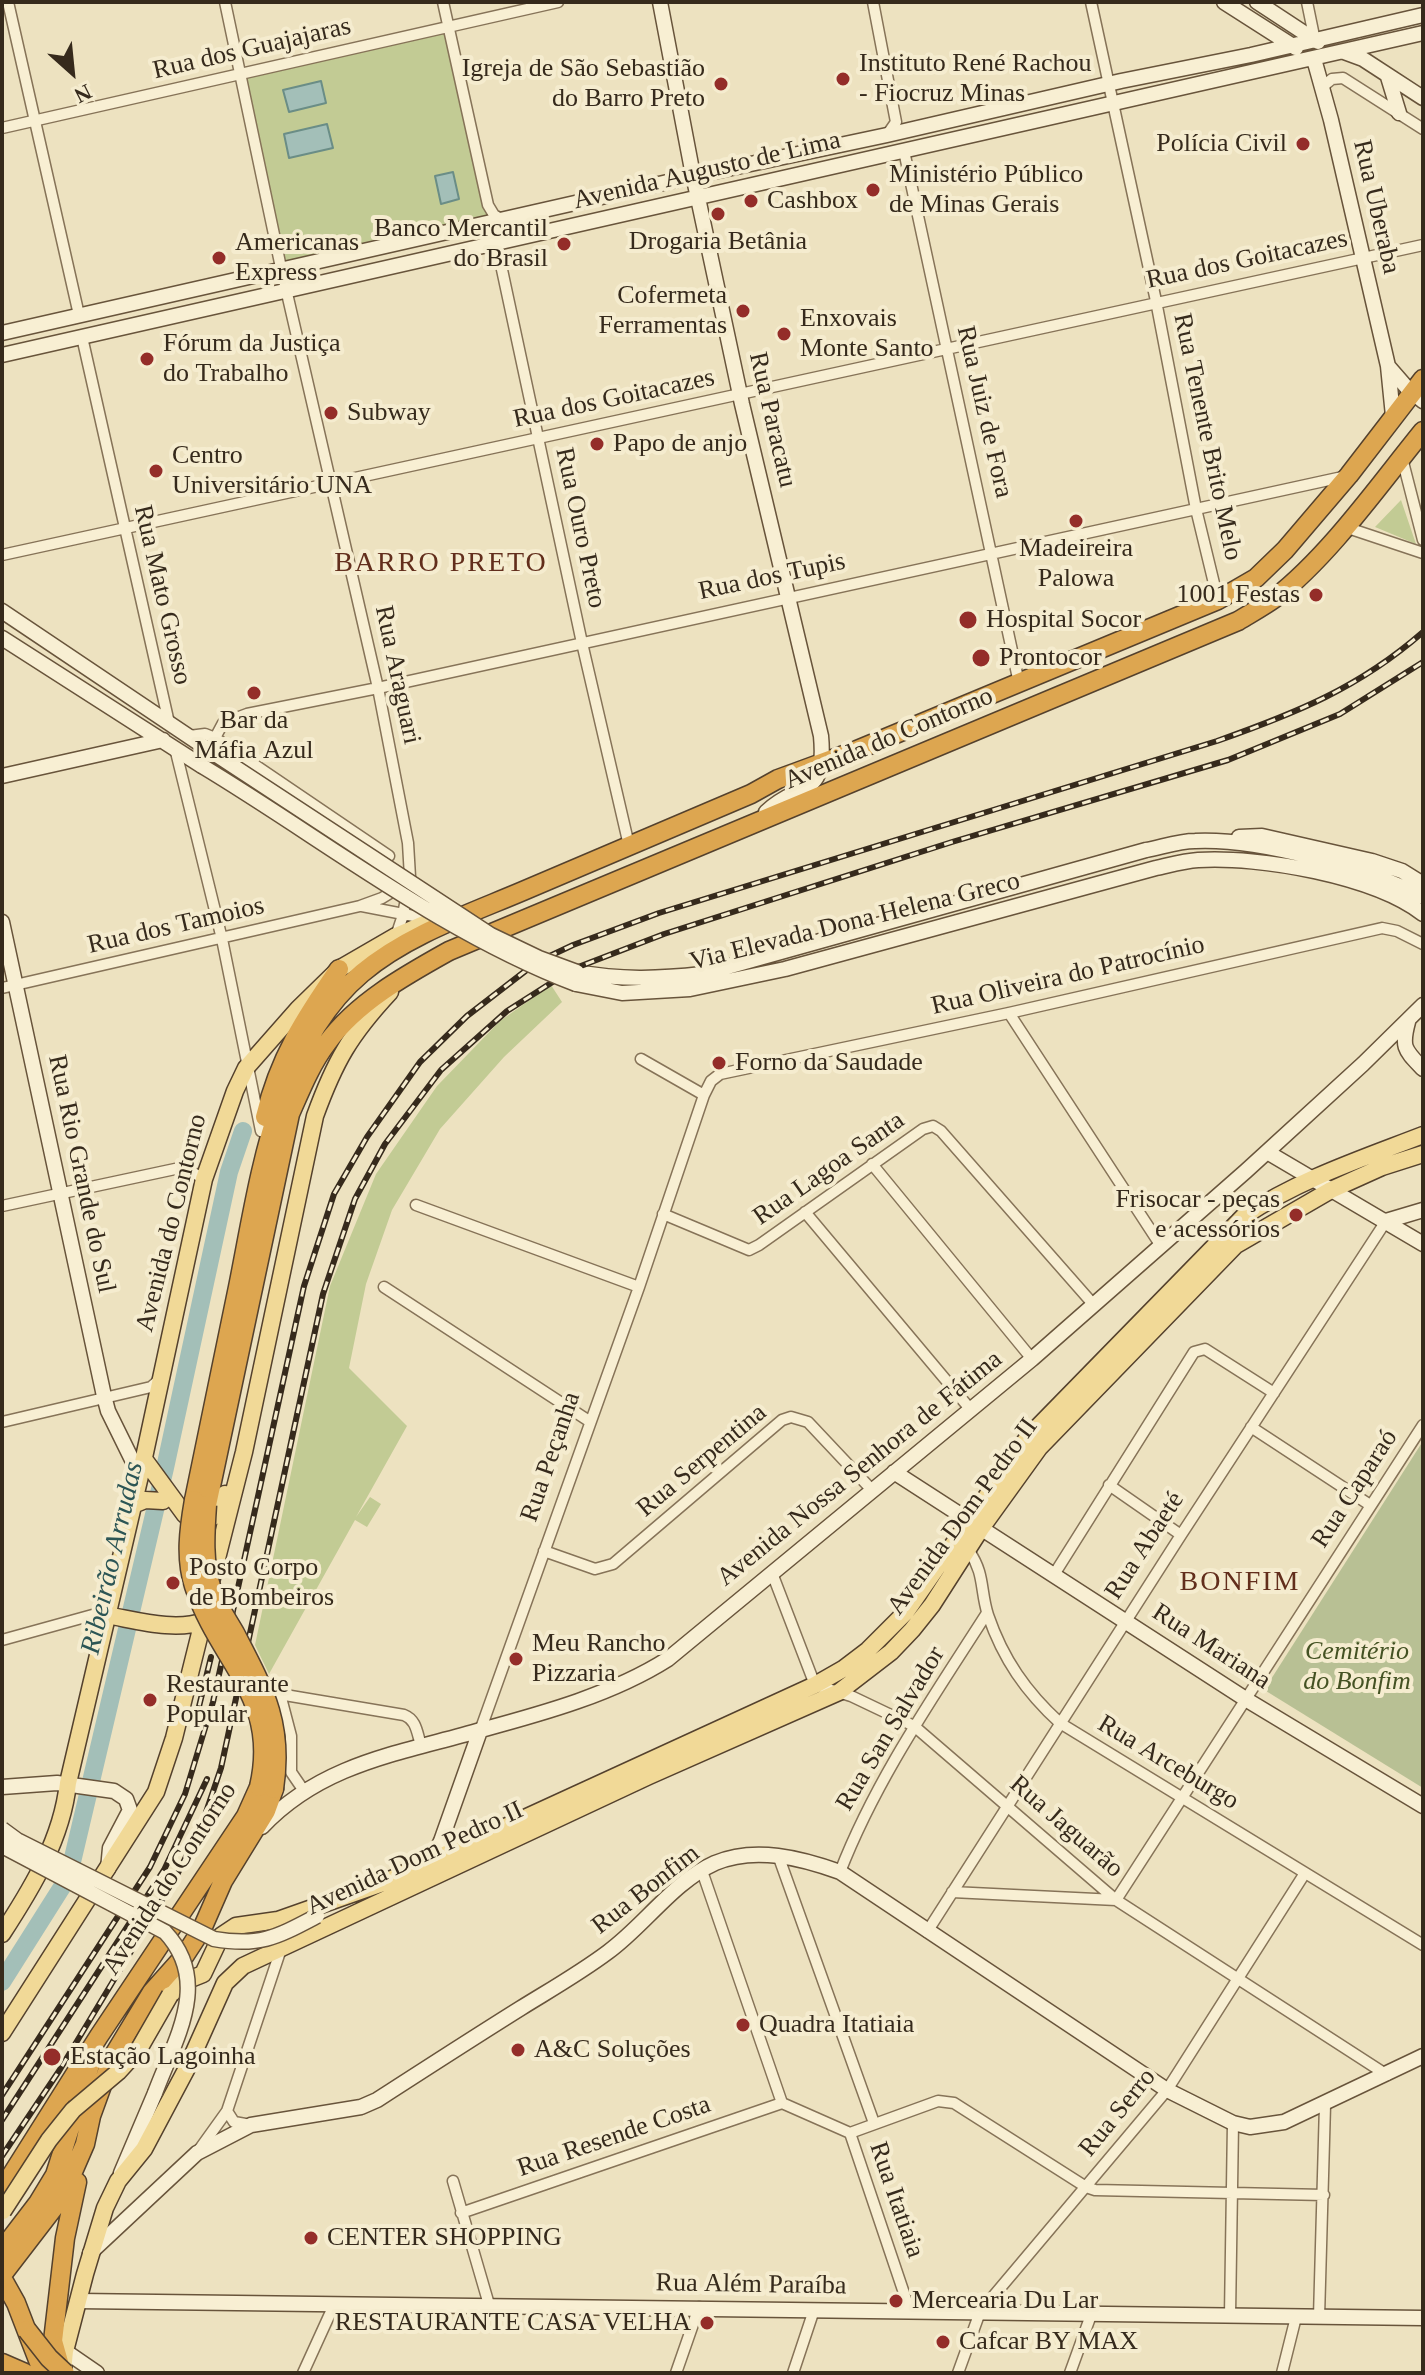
<!DOCTYPE html>
<html>
<head>
<meta charset="utf-8">
<style>
  body { margin:0 }
  #map { position:relative; width:1425px; height:2375px; overflow:hidden; background:#ede2c0; font-family:Georgia,serif }
  canvas { display:block }
  .frame { position:absolute; inset:0; border:4px solid #362a1c; pointer-events:none }
  .north { position:absolute; left:32px; top:32px; width:80px; height:80px; -webkit-text-stroke:6px #f5eccf; paint-order:stroke; rotate:153deg; font-size:22px; font-weight:700; line-height:32px; text-align:center; color:#362a1c }
  .north::after { content:''; display:block; margin:auto; width:28px; height:36px; background:#362a1c; clip-path:polygon(50% 0,100% 100%,50% 72%,0 100%) }
</style>
</head>
<body>
<div id="map">
<canvas width="1425" height="2375"></canvas>
<div class="frame"></div>
<div class="north">N</div>
</div>
<script>
const ctx = document.querySelector('canvas').getContext('2d');
ctx.lineJoin = 'round';
function fill(path, color) {
  ctx.fillStyle = color;
  ctx.fill(path, 'evenodd');
}
function trace(path, color, width, dash) {
  ctx.strokeStyle = color;
  ctx.lineWidth = width;
  ctx.lineCap = dash ? 'butt' : 'round';
  ctx.setLineDash(dash || []);
  ctx.stroke(path);
}
function label(font, color, halo, rows, align = 'center') {
  ctx.font = font + ' Georgia,serif';
  ctx.lineWidth = 8;
  ctx.setLineDash([]);
  ctx.textBaseline = 'middle';
  ctx.strokeStyle = halo;
  ctx.fillStyle = color;
  for (const [text, x, y, turn = 0] of rows) {
    ctx.save();
    ctx.translate(x, y);
    ctx.rotate((+turn || 0) * Math.PI / 180);
    ctx.textAlign = isNaN(turn) ? turn : align;
    if (halo) ctx.strokeText(text, 0, 0);
    ctx.fillText(text, 0, 0);
    ctx.restore();
  }
}
fill(new Path2D(`
  M449,26L492,223L282,270L241,75Z
  M1401,500L1416,544L1375,527Z
  M551,985L562,1002L504,1057L440,1129L392,1210L366,1284L349,1368L407,1426L356,1517L370,1497L381,1504L367,1527L355,1520L269,1674L255,1645L330,1286L376,1174L437,1086L500,1021Z`), '#c2cb94');
fill(new Path2D(`
  M1423,1441V1788L1266,1691V1687Z`), '#b8c094');
const water = new Path2D(`
  M321,81L326,103L289,112L283,90Z
  M327,124L333,148L289,158L284,134Z
  M453,172L459,199L441,204L435,176Z`);
fill(water, '#a3bfb8');
trace(water, '#6a8d86', 2);
trace(new Path2D(`
  M2,1982L62,1887L72,1862L165,1468L229,1172L243,1131`), '#a3bfb8', 18);
const street = new Path2D(`
  M8,2L79,315
  M225,2L280,263L378,688L408,843L410,877L403,915L396,936
  M443,2L488,205L494,215L503,220
  M873,2L896,122L887,135
  M1091,2L1156,301L1196,509L1218,600
  M1307,2L1315,41
  M1322,87L1332,79L1343,78L1423,129
  M2,128L558,2
  M904,151L1019,683
  M492,223L582,643L628,841
  M82,337L169,723
  M1402,458L1423,540
  M1345,527L1423,553
  M2,555L1423,245
  M189,736L205,734L215,738L389,856
  M215,738L223,723L247,714L378,688L1347,476
  M175,748L222,939L261,1131
  M362,906L429,919
  M2,988L360,906L382,898L400,887
  M1009,1013L1161,1246
  M641,1059L704,1095
  M872,1164L1032,1359
  M416,1205L639,1287
  M2,1206L175,1169L192,1172L204,1179
  M805,1212L971,1410
  M663,1214L749,1250L759,1245L923,1129L933,1126L941,1131L1093,1304
  M384,1287L589,1421
  M2,1422L151,1387L160,1379
  M1251,1427L1370,1505
  M1109,1485L1181,1535
  M544,1551L595,1569L613,1564L782,1420L791,1417L808,1422L872,1490
  M969,1551C985,1574 980,1590 988,1615C1003,1659 1026,1692 1060,1723L1423,1945
  M772,1573L815,1685L851,1696L914,1726L1116,1900L1387,2075
  M1055,1573L1194,1352L1205,1349L1274,1393
  M2,1640L107,1611
  M273,1693L404,1715C417,1720 417,1734 421,1745
  M280,1694L291,1736V1772L304,1791
  M480,1731L639,1287L704,1095L711,1081L720,1074L1009,1013L1382,928L1397,931L1423,944
  M778,1855L874,2123
  M702,1871L782,2103L850,2133L910,2311
  M840,1872C876,1779 934,1696 987,1613
  M952,1892L1116,1900
  M1116,1900L1423,1425
  M927,1932L1181,1535L1386,1221
  M227,2111L234,2122L251,2125
  M850,2133L938,2101L954,2103L1086,2187L1095,2190L1324,2195
  M199,2150L227,2111L281,1949
  M453,2181L490,2308
  M461,2213L782,2103
  M1230,2315L1233,2123
  M1319,2317L1325,2105
  M303,2373L334,2305
  M676,2373L699,2307
  M793,2373L814,2310
  M958,2373L980,2312L1167,2090L1305,1873
  M1070,2373L1091,2315
  M1282,2373L1296,2317`);
const secondary = new Path2D(`
  M660,2L692,170L742,404L821,736C827,800 799,780 766,812
  M1224,2L1296,48
  M1257,2L1318,42
  M1344,52L1363,59L1423,98
  M1314,59L1331,120L1388,366L1393,416
  M1388,77L1399,113
  M2,333L694,176L887,135L1121,81L1251,55L1423,15
  M2,355L1423,33
  M1388,366L1408,389L1423,401
  M2,611L215,754
  M2,638L202,766
  M2,776L163,740
  M1239,837L1262,836L1372,861L1402,871L1423,884
  M2,922L104,1396L108,1411L140,1476
  M577,972C620,980 659,979 702,974L1146,850C1162,847 1179,841 1195,841C1259,838 1367,868 1423,897
  M576,984L622,993L690,989L785,969L1156,868C1170,865 1184,861 1198,860C1259,856 1374,876 1423,914
  M1408,1022C1401,1048 1405,1050 1423,1069
  M1267,1152L1423,1244
  M1386,1221L1423,1210
  M894,1472L1247,1700L1423,1806
  M2,1787L57,1783L114,1791L126,1799L130,1810L110,1848L108,1869
  M262,1827C322,1763 402,1753 481,1730C544,1713 613,1694 668,1659L1032,1359L1246,1171L1363,1064L1423,1005
  M432,1860L441,1841L480,1731
  M121,2173L155,2093
  M90,2253L197,2153L251,2125L361,2107L377,2100C425,2069 473,2038 521,2008C550,1990 580,1973 608,1952C645,1925 673,1882 715,1863C755,1846 801,1858 840,1872L1167,2090L1233,2123L1250,2127L1284,2122L1423,2056
  M78,2301L1423,2318
  M65,2351L97,2373`);
const primary = new Path2D(`
  M144,1459L185,1515L208,1519L213,1517L225,1494
  M133,1505L145,1500L163,1501
  M211,1582L244,1452L315,1116C335,1061 350,1035 390,992
  M106,1615C136,1620 175,1632 204,1621
  M2,1934C32,1888 62,1839 68,1783L140,1476L204,1179L235,1091L246,1068L298,1009L339,969L396,936L447,914
  M170,1995L183,1982L203,1974L221,1936L236,1926L278,1920L383,1883L815,1685L843,1669L868,1650L906,1612L1028,1437L1244,1216C1300,1179 1361,1159 1423,1135
  M2,2033L156,1792L174,1738L206,1609
  M63,2371L65,2351L85,2274L105,2208L118,2181L144,2149L186,2070L225,1983L243,1966L649,1776L839,1692L891,1652L912,1630L932,1605L982,1527L1039,1448L1236,1245L1331,1190L1382,1167L1423,1154`);
const highway = new Path2D(`
  M265,1117C279,1058 305,1018 339,969
  M194,1500C208,1429 223,1358 238,1287C259,1183 275,1046 362,973C407,935 469,914 523,891C599,859 675,827 751,794L778,779L857,750L1218,600L1256,578L1285,550L1349,475L1423,379
  M207,1505L290,1114C301,1089 311,1064 327,1043C357,1002 406,975 449,951L1238,621C1251,613 1264,606 1275,598C1330,555 1379,485 1423,431
  M2,2190L99,2036L246,1816L259,1787
  M2,2250L38,2203L55,2175L91,2062
  M2,2275L62,2197L85,2144L91,2116L112,2058L152,1992L185,1955L202,1929L223,1881L266,1811L274,1789
  M2,2278L16,2303L43,2373
  M2,2363L25,2373
  M62,2373L53,2341L65,2238L77,2182`);
trace(street, '#867358', 13);
trace(secondary, '#68543b', 17);
trace(primary, '#54412d', 19);
trace(highway, '#54412d', 21);
trace(street, '#f8efd3', 10);
trace(secondary, '#f8efd3', 14);
trace(primary, '#f1d997', 16);
trace(highway, '#dda650', 18);
const rail = new Path2D(`
  M195,1723L211,1657
  M2,2095L150,1867L185,1794L213,1702L304,1286L334,1194L367,1137L420,1062L467,1016L537,962L573,945L659,913L1217,741C1296,713 1359,688 1423,632
  M2,2120L164,1870L207,1779
  M2,2156L59,2071L177,1875L202,1824L221,1768L323,1294L355,1199L385,1144L441,1070L507,1011L573,969L664,934L952,842L1228,760L1340,714L1423,662`);
trace(rail, '#362a1c', 6);
trace(rail, '#f5eccf', 3, [9]);
const secondaryBridge = new Path2D(`
  M215,754L491,935L539,958L577,972
  M202,766C325,840 440,932 576,984
  M2,1829L17,1840L214,1939C260,1947 277,1937 317,1916
  M2,1846L165,1932C212,1982 175,2039 155,2093`);
const primaryBridge = new Path2D(`
  M3,2211L49,2140L73,2110L118,2072L139,2049L170,1995`);
const highwayBridge = new Path2D(`
  M194,1500C189,1529 185,1558 194,1586C219,1663 280,1697 259,1787
  M207,1505C205,1534 203,1562 212,1590C217,1605 227,1619 235,1633C264,1689 284,1724 274,1789
  M27,2330L49,2358L65,2373`);
trace(secondaryBridge, '#68543b', 17, []);
trace(primaryBridge, '#54412d', 19, []);
trace(highwayBridge, '#54412d', 21, []);
trace(secondaryBridge, '#f8efd3', 14);
trace(primaryBridge, '#f1d997', 16);
trace(highwayBridge, '#dda650', 18);
for (const [x, y, r, color] of [
  [843,79,8,"#942d29"],
  [721,84,8,"#942d29"],
  [1303,144,8,"#942d29"],
  [873,190,8,"#942d29"],
  [751,201,8,"#942d29"],
  [718,214,8,"#942d29"],
  [564,244,8,"#942d29"],
  [219,258,8,"#942d29"],
  [743,311,8,"#942d29"],
  [784,334,8,"#942d29"],
  [147,359,8,"#942d29"],
  [331,413,8,"#942d29"],
  [597,444,8,"#942d29"],
  [156,471,8,"#942d29"],
  [1076,521,8,"#942d29"],
  [1316,595,8,"#942d29"],
  [968,620,10,"#942d29"],
  [981,658,10,"#942d29"],
  [254,693,8,"#942d29"],
  [719,1063,8,"#942d29"],
  [1296,1215,8,"#942d29"],
  [173,1583,8,"#942d29"],
  [516,1659,8,"#942d29"],
  [150,1700,8,"#942d29"],
  [743,2025,8,"#942d29"],
  [518,2050,8,"#942d29"],
  [52,2057,10,"#942d29"],
  [311,2238,8,"#942d29"],
  [896,2301,8,"#942d29"],
  [707,2323,8,"#942d29"],
  [943,2342,8,"#942d29"]
]) {
  const dot = new Path2D();
  dot.arc(x, y, r, 0, 2 * Math.PI);
  ctx.fillStyle = color;
  ctx.fill(dot);
  trace(dot, '#f5eccf', 3);
}
label('26px', '#362a1c', '#f5eccf', [
  ["Rua dos Guajajaras",252,49,-13],
  ["Avenida Augusto de Lima",707,171,-13],
  ["Rua Uberaba",1376,207,77],
  ["Rua dos Goitacazes",1247,260,-12],
  ["Rua dos Goitacazes",614,399,-12],
  ["Rua Juiz de Fora",984,412,77],
  ["Rua Paracatu",772,420,77],
  ["Rua Tenente Brito Melo",1207,437,78],
  ["Rua Ouro Preto",580,528,78],
  ["Rua dos Tupis",772,577,-12],
  ["Rua Mato Grosso",162,595,77],
  ["Rua Araguari",397,675,78],
  ["Avenida do Contorno",889,739,-23],
  ["Via Elevada Dona Helena Greco",855,922,-14],
  ["Rua dos Tamoios",176,926,-13],
  ["Rua Oliveira do Patrocínio",1068,976,-13],
  ["Rua Lagoa Santa",829,1169,-35],
  ["Rua Rio Grande do Sul",81,1174,78],
  ["Avenida do Contorno",172,1223,-76],
  ["Rua Peçanha",551,1457,-71],
  ["Rua Serpentina",702,1461,-40],
  ["Avenida Nossa Senhora de Fátima",860,1469,-39],
  ["Rua Caparaó",1355,1489,-57],
  ["Avenida Dom Pedro II",963,1517,-54],
  ["Rua Abaeté",1145,1546,-57],
  ["Rua Mariana",1211,1647,33],
  ["Rua San Salvador",891,1729,-59],
  ["Rua Arceburgo",1168,1763,31],
  ["Rua Jaguarão",1066,1827,41],
  ["Avenida Dom Pedro II",415,1859,-25],
  ["Avenida do Contorno",170,1879,-57],
  ["Rua Bonfim",646,1890,-38],
  ["Rua Serro",1118,2113,-51],
  ["Rua Resende Costa",614,2137,-19],
  ["Rua Itatiaia",896,2200,71],
  ["Rua Além Paraíba",751,2285,1]
]);
label('26px', '#362a1c', '#f5eccf', [
  ["Instituto René Rachou",859,64],
  ["- Fiocruz Minas",859,94],
  ["Igreja de São Sebastião",705,69,"right"],
  ["do Barro Preto",705,99,"right"],
  ["Polícia Civil",1287,144,"right"],
  ["Ministério Público",889,175],
  ["de Minas Gerais",889,205],
  ["Cashbox",767,201],
  ["Banco Mercantil",548,229,"right"],
  ["do Brasil",548,259,"right"],
  ["Drogaria Betânia",718,242,"center"],
  ["Americanas",235,243],
  ["Express",235,273],
  ["Cofermeta",727,296,"right"],
  ["Ferramentas",727,326,"right"],
  ["Enxovais",800,319],
  ["Monte Santo",800,349],
  ["Fórum da Justiça",163,344],
  ["do Trabalho",163,374],
  ["Subway",347,413],
  ["Papo de anjo",613,444],
  ["Centro",172,456],
  ["Universitário UNA",172,486],
  ["Madeireira",1076,549,"center"],
  ["Palowa",1076,579,"center"],
  ["1001 Festas",1300,595,"right"],
  ["Hospital Socor",986,620],
  ["Prontocor",999,658],
  ["Bar da",254,721,"center"],
  ["Máfia Azul",254,751,"center"],
  ["Forno da Saudade",735,1063],
  ["Frisocar - peças",1280,1200,"right"],
  ["e acessórios",1280,1230,"right"],
  ["Posto Corpo",189,1568],
  ["de Bombeiros",189,1598],
  ["Meu Rancho",532,1644],
  ["Pizzaria",532,1674],
  ["Restaurante",166,1685],
  ["Popular",166,1715],
  ["Quadra Itatiaia",759,2025],
  ["A&C Soluções",534,2050],
  ["Estação Lagoinha",70,2057],
  ["CENTER SHOPPING",327,2238],
  ["Mercearia Du Lar",912,2301],
  ["RESTAURANTE CASA VELHA",691,2323,"right"],
  ["Cafcar BY MAX",959,2342]
], 'left');
label('italic 26px', '#445223', '#f5eccf', [
  ["Cemitério",1357,1652],
  ["do Bonfim",1357,1682]
]);
ctx.letterSpacing = '2px';
label('28px', '#622e1c', '#f5eccf', [
  ["BARRO PRETO",441,564],
  ["BONFIM",1240,1583]
]);
ctx.letterSpacing = '0px';
label('italic 28px', '#2c5555', '#f5eccf', [
  ["Ribeirão Arrudas",113,1558,-77]
]);
</script>
</body>
</html>
